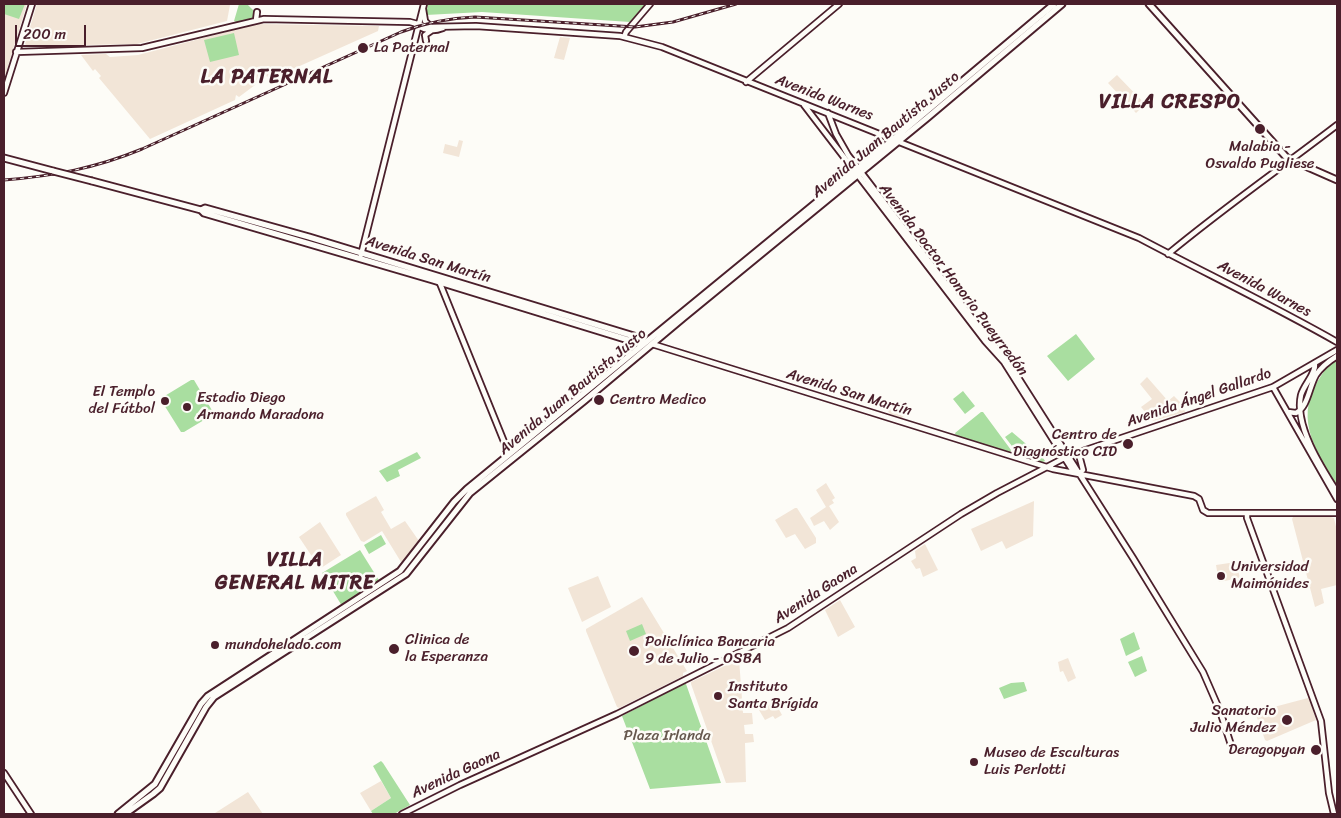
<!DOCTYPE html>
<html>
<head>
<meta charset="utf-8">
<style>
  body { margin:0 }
  #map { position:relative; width:1341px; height:818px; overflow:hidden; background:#fdfcf7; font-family:Sriracha,sans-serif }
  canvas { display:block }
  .frame { position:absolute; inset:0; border:5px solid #4a1f2b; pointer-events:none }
  .scale { position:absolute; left:15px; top:25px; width:71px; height:22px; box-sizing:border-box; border:2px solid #4a1f2b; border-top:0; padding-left:6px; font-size:15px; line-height:18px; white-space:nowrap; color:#4a1f2b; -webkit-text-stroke:4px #fdfcf7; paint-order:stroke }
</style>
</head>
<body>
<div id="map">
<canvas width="1341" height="818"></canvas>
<div class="frame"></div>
<div class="scale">200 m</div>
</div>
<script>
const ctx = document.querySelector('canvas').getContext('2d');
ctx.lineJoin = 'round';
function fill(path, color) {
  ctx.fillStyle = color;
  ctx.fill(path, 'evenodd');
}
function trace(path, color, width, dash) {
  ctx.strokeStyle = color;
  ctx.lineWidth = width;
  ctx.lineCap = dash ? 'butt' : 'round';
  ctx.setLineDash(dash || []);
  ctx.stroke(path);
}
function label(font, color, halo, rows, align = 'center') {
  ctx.font = font + ' Sriracha,sans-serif';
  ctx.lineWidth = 5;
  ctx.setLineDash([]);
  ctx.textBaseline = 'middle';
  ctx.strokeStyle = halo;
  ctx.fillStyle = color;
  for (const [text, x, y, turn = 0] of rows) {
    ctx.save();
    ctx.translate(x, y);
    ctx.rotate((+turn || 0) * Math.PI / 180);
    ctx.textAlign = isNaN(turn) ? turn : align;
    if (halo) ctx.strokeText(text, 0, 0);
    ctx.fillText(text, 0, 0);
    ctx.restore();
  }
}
fill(new Path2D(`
  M4,4H27L4,79Z
  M37,4H230V5L227,21L137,44L27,46L25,44Z
  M257,24L379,26L378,31L293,69L291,66L268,77L262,74L255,85L239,97L236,95L235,100L150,139L99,78L101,76L95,69L93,71L81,55L106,54L110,57L138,55Z
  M560,37L570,38L564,60L554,58Z
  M1117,75L1145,104L1136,113L1108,83Z
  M459,140L463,141L459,157L443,153L445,144L457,147Z
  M603,369V373L582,390L580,389L578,383Z
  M1147,377L1168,401L1174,396L1183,405L1185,412L1153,421L1141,407L1152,399L1140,384Z
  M900,401L908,412L902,418L890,414L887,410Z
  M826,483L835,498L832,500L834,503L829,506L839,522L830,530L824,521L814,526L810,518L826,507L816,490Z
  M376,496L384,510L381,512L391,529L405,521L419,541V543L405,562H401L382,531L364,542L361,541L346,515V513Z
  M1034,501L1033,536L1006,549L1002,541L981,551L971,529Z
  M795,508H797L816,538V543L805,549L795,534L786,538L775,520Z
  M1293,517H1331L1334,518L1337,531V585L1321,589L1324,603L1315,607L1292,519Z
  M320,522L341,555L321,568L319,567L299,537Z
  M925,544L938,570L923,577L920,568L916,569L911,561L916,558L915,551Z
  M1236,562L1240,578L1219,582L1216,565Z
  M598,576L611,607L582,622L568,588Z
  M642,597L687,671L683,673V676L619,708L617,707L586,631V629Z
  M840,600L855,627L838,637L825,610Z
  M1068,658L1076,678L1068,682L1063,671L1060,672L1058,662Z
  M739,659L743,713H752L753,724L744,725L745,734H753L754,742L745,743L746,782L726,783L691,684V682Z
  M1308,698L1311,703L1316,720L1267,741L1265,740L1255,712Z
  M775,702L782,715L775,719L773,716L765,720L759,710Z
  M381,781L391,798L371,811L360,793Z
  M248,792L263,814H215V813Z`), '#f2e5d7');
fill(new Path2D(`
  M4,4H25L19,19L4,14Z
  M239,4H247L256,13V18L236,22L234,21Z
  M428,4H646L630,22L482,12L426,15Z
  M234,33L239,55L210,62L204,40Z
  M1076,334L1095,359L1068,381L1047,356Z
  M1337,359V487C1318,453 1294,422 1317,382C1323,373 1327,365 1337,359Z
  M191,380H194L213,412L209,417L184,432H181L161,400H163V397Z
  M963,391L975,406L965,414L953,399Z
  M981,412H983L1011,450L1010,453L956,436L955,433Z
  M1012,432L1038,454L1040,453L1045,461L1041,463L1014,455L1015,450L1005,437Z
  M417,452L421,458L398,470L400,476L387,482L379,471Z
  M381,535L386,544L369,554L364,545Z
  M360,550L380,582L344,606H342L322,573Z
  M642,624L646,634L630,641L626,631Z
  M1134,632L1140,649L1126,656L1120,639Z
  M1142,656L1147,671L1135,677L1128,662Z
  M1024,682L1027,691L1004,699L999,688L1011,683Z
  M683,684H686L721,783L650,789L622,716Z
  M381,761L383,763L410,805L394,814H373L371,811L391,798L373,766Z`), '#a9dea0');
const secondary = new Path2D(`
  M423,9L425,21L430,26
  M256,20L257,12
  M416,25C425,31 433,32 443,28
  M624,37L626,32L650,4
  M426,41L425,35L431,31
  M16,52L142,48L264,19L410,22L429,27L476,26L620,36L662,47L1139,238C1205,273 1272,305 1337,342
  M746,82L839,4
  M4,93L32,4
  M804,105L985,341L1004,362L1071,468L1076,472
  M828,113L836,134L848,155L989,340L1005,357L1133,558L1203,672L1220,711L1232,748
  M1168,254C1222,209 1281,168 1337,125
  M361,255L424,4
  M439,281L509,454
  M652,344L1053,469L1194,496L1199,499L1203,510L1208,513H1337
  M1315,363C1316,374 1304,384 1301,395C1294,425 1321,467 1337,492
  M1273,387L1337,499
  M1288,412L1296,413C1308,407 1309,387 1316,375C1322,366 1329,361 1337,356
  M1078,451L1083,470L1079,474
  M1247,513V518L1321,721L1329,793L1334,814
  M4,773L31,814
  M402,814L460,785L617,714L788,628L961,514L997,493L1068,456L1273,387L1337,350`);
const primary = new Path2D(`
  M1149,4L1287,158L1337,180
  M4,158L53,171
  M92,181L201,210L204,213L433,280L638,343L646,342
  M201,210L205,208L309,237L637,337L645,342
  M118,814L155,784L201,704L208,696L400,571L454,502L467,489L890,142L1054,4
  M125,814L153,794L160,788L206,707L214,697L406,574L470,493L584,401L683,318L927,118L1062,4`);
trace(secondary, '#4a1f2b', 8);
trace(primary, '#4a1f2b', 9);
trace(secondary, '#fdfcf7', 4.5);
trace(primary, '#fdfcf7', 5);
const rail = new Path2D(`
  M4,180C54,176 96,168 142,149L401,32C425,23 449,18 475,17L635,27L673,22L736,4`);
trace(rail, '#4a1f2b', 3);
trace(rail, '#fdfcf7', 1, [4]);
const primaryBridge = new Path2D(`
  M53,171L92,181`);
trace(primaryBridge, '#4a1f2b', 9, []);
trace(primaryBridge, '#fdfcf7', 5);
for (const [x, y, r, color] of [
  [363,48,6,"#4a1f2b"],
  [1260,129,6,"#4a1f2b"],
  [599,400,6,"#4a1f2b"],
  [165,401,5,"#4a1f2b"],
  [187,407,5,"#4a1f2b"],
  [1128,444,6,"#4a1f2b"],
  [1221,576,5,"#4a1f2b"],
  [215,645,5,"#4a1f2b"],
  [394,649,6,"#4a1f2b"],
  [634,651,6,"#4a1f2b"],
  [718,696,5,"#4a1f2b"],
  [1287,720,6,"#4a1f2b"],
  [1316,750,6,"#4a1f2b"],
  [974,762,5,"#4a1f2b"]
]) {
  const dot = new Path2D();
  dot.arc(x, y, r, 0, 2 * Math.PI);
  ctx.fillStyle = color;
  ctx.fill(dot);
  trace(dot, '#fdfcf7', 2);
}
label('15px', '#4a1f2b', '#fdfcf7', [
  ["La Paternal",374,48],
  ["Malabia -",1260,147,"center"],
  ["Osvaldo Pugliese",1260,164,"center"],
  ["El Templo",155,392,"right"],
  ["del Fútbol",155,409,"right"],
  ["Estadio Diego",197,398],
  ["Armando Maradona",197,415],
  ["Centro Medico",610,400],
  ["Centro de",1117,435,"right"],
  ["Diagnóstico CID",1117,452,"right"],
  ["Universidad",1231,567],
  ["Maimónides",1231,584],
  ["Clinica de",405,640],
  ["la Esperanza",405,657],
  ["Policlínica Bancaria",645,642],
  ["9 de Julio - OSBA",645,659],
  ["mundohelado.com",225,645],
  ["Instituto",728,687],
  ["Santa Brígida",728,704],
  ["Sanatorio",1276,711,"right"],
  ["Julio Méndez",1276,728,"right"],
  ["Deragopyan",1305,750,"right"],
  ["Museo de Esculturas",984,753],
  ["Luis Perlotti",984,770]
], 'left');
label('15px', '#4a1f2b', '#fdfcf7', [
  ["Avenida Warnes",824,98,21],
  ["Avenida Juan Bautista Justo",886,135,-40],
  ["Avenida San Martín",428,260,17],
  ["Avenida Doctor Honorio Pueyrredón",953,280,53],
  ["Avenida Warnes",1264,289,28],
  ["Avenida Juan Bautista Justo",573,392,-40],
  ["Avenida San Martín",849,393,17],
  ["Avenida Ángel Gallardo",1199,398,-19],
  ["Avenida Gaona",816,594,-33],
  ["Avenida Gaona",456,774,-25]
]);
label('15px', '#66584e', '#fdfcf7', [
  ["Plaza Irlanda",667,736]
]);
ctx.letterSpacing = '1px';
label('bold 20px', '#4a1f2b', '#fdfcf7', [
  ["LA PATERNAL",267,78],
  ["VILLA CRESPO",1170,103],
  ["VILLA",295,561],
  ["GENERAL MITRE",295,584]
]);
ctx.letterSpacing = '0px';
</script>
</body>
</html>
